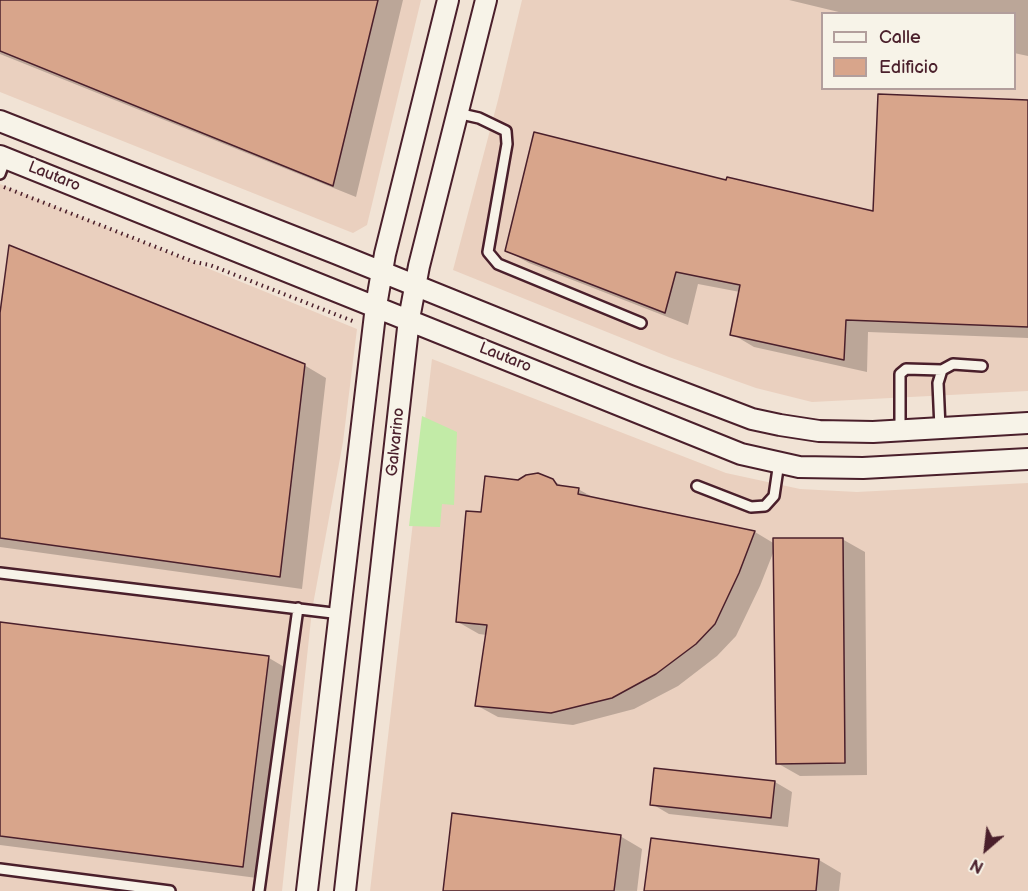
<!DOCTYPE html>
<html>
<head>
<meta charset="utf-8">
<style>
  body { margin:0 }
  #map { position:relative; width:1028px; height:891px; overflow:hidden; background:#f1e3d5; font-family:"Balsamiq Sans",sans-serif }
  canvas { display:block }
  .legend { position:absolute; left:821px; top:12px; width:195px; height:78px; box-sizing:border-box; background:#f7f3e8; border:2px solid #b29e9c; margin:0; padding:8px 10px; list-style:none; font-size:18px; color:#4a1f2b }
  .legend li { display:flex; align-items:center; gap:12px; height:30px }
  .legend b { width:30px; border:2px solid #b29e9c }
  .north { position:absolute; left:956px; top:819px; width:60px; height:60px; -webkit-text-stroke:4px #f7f3e8; paint-order:stroke; rotate:208deg; font-size:16px; font-weight:700; line-height:24px; text-align:center; color:#4a1f2b }
  .north::after { content:''; display:block; margin:auto; width:21px; height:27px; background:#4a1f2b; clip-path:polygon(50% 0,100% 100%,50% 72%,0 100%) }
</style>
</head>
<body>
<div id="map">
<canvas width="1028" height="891"></canvas>
<ul class="legend">
<li><b style="height:8px;background:#f7f3e8"></b>Calle</li>
<li><b style="height:16px;background:#d8a58b"></b>Edificio</li>
</ul>
<div class="north">N</div>
</div>
<script>
const ctx = document.querySelector('canvas').getContext('2d');
ctx.lineJoin = 'round';
function fill(path, color) {
  ctx.fillStyle = color;
  ctx.fill(path, 'evenodd');
}
function trace(path, color, width, dash) {
  ctx.strokeStyle = color;
  ctx.lineWidth = width;
  ctx.lineCap = dash ? 'butt' : 'round';
  ctx.setLineDash(dash || []);
  ctx.stroke(path);
}
function label(font, color, halo, rows, align = 'center') {
  ctx.font = font + ' "Balsamiq Sans",sans-serif';
  ctx.lineWidth = 4.5;
  ctx.setLineDash([]);
  ctx.textBaseline = 'middle';
  ctx.strokeStyle = halo;
  ctx.fillStyle = color;
  for (const [text, x, y, turn = 0] of rows) {
    ctx.save();
    ctx.translate(x, y);
    ctx.rotate((+turn || 0) * Math.PI / 180);
    ctx.textAlign = isNaN(turn) ? turn : align;
    if (halo) ctx.strokeText(text, 0, 0);
    ctx.fillText(text, 0, 0);
    ctx.restore();
  }
}
fill(new Path2D(`
  M0,0H421L367,225L353,233L0,92Z
  M522,0H1028V391L812,402L756,388L669,357L453,270L498,100ZM822,14H1014V88H822Z
  M0,184L357,329L343,442L312,610L282,891H0Z
  M432,359L726,473L800,489L857,492L1028,483V891H370Z`), '#ead0bf');
fill(new Path2D(`
  M422,416L457,432L454,505L442,504L440,527L409,526Z`), '#c2eba7');
fill(new Path2D(`
  M0,0H403L356,197L0,54Z
  M789,0H1028V56L1014,53V14H847Z
  M1028,101V338L868,332L867,372L754,347L732,334L740,292L698,284L688,325L529,263L507,251L727,182L875,213Z
  M0,325L304,365L326,378L302,589L0,547Z
  M552,480L564,487L578,489L596,499L755,532L775,544L842,539L865,552L867,775L800,776L777,763L775,548L760,586L736,636L717,656L678,686L634,709L573,725L498,717L476,705L487,635L479,634L458,622L482,514L518,481Z
  M0,624L269,658L291,671L265,879L0,845Z
  M775,782L792,792L788,827L669,814L652,804Z
  M620,836L642,849L637,891H444Z
  M652,839L819,860L841,873L839,891H646Z`), '#0003');
const building = new Path2D(`
  M0,0H378L333,186L0,51Z
  M878,94L1028,100V327L846,320L844,360L730,335L740,285L676,272L665,313L505,251L534,132L726,180L727,177L873,211Z
  M9,245L305,364L280,577L0,538V313Z
  M538,473L553,479L557,485L579,488L578,494L755,531L739,573L715,624L696,644L656,674L612,698L551,713L475,706L487,625L456,622L466,511L481,512L485,476L518,480L526,475Z
  M773,538H843L845,763L776,764Z
  M0,622L269,656L243,867L0,836Z
  M654,768L775,781L771,818L650,805Z
  M452,813L621,835L614,891H443Z
  M651,838L819,859L816,891H644Z`);
fill(building, '#d8a58b');
trace(building, '#4a1f2b', 1.5);
const service = new Path2D(`
  M457,113L479,118L506,131L507,144L488,252L498,264L641,323
  M0,174L6,158
  M940,428L938,383L942,370L953,364L982,366
  M900,430V374L906,369L942,370
  M697,486L751,507L765,506L774,496L779,462
  M0,573L341,614
  M0,869L170,891
  M259,891L298,608`);
const minor = new Path2D(`
  M0,121L335,253L637,375L752,419L780,425L819,431L873,432L1028,423
  M0,156L741,454L799,467L863,468L1028,459
  M307,891L376,306L385,254L448,0
  M345,891L409,319L419,266L486,0`);
trace(service, '#4a1f2b', 14);
trace(minor, '#4a1f2b', 24);
trace(new Path2D(`
  M4,187L194,262L210,265L355,322`), '#4a1f2b', 4, [1.5, 4.5]);
trace(service, '#f7f3e8', 9);
trace(minor, '#f7f3e8', 20);
label('16px', '#4a1f2b', '#f7f3e8', [
  ["Lautaro",54,177,22],
  ["Lautaro",505,358,22],
  ["Galvarino",396,442,-84]
]);
</script>
</body>
</html>
